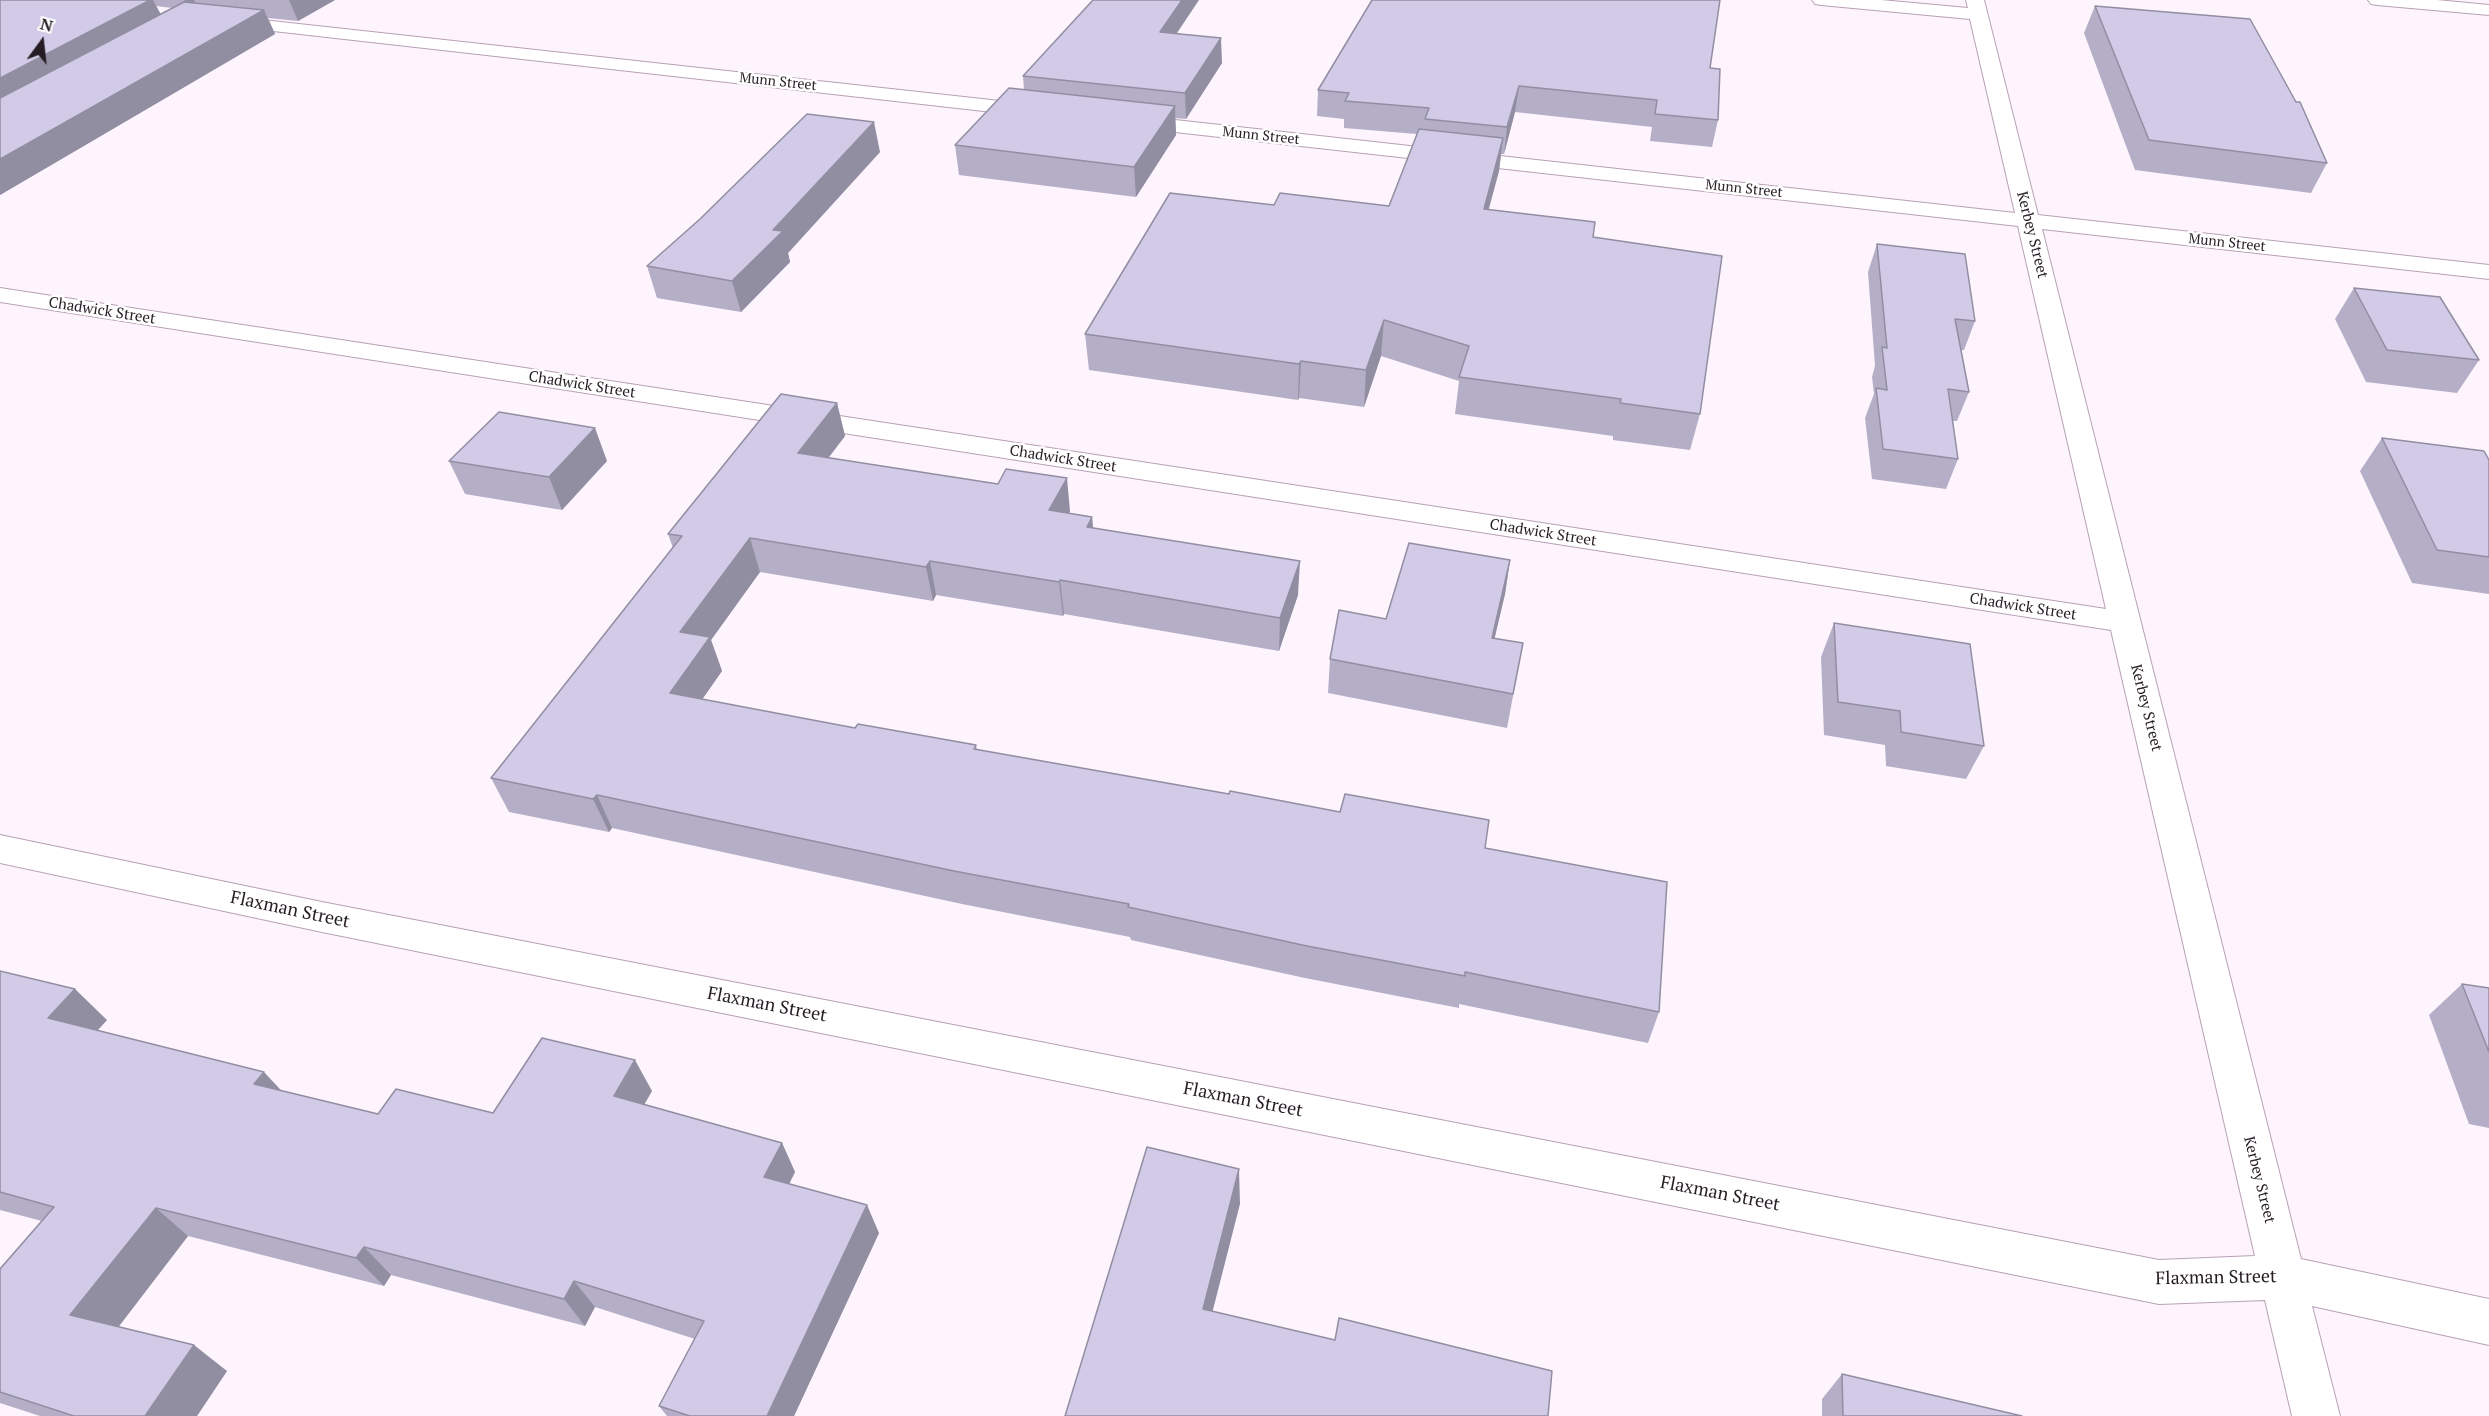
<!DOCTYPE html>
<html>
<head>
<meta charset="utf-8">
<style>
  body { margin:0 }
  #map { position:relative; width:2489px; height:1416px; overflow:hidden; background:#fef4fd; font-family:"PT Serif",serif }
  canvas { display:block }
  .north { position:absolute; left:12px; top:12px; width:60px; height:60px; -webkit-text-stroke:4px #fff; paint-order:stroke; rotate:15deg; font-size:16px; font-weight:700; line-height:24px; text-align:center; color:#251c24 }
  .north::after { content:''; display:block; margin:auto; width:21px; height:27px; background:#251c24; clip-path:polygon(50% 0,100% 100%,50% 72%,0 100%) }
</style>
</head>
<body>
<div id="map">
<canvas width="2489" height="1416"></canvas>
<div class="north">N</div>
</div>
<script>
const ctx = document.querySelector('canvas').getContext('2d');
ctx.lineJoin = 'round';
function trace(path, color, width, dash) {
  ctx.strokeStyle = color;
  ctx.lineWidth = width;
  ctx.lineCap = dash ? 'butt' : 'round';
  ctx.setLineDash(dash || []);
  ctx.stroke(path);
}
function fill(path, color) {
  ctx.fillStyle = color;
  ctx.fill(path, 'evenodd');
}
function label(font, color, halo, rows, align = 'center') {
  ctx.font = font + ' "PT Serif",serif';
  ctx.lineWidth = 5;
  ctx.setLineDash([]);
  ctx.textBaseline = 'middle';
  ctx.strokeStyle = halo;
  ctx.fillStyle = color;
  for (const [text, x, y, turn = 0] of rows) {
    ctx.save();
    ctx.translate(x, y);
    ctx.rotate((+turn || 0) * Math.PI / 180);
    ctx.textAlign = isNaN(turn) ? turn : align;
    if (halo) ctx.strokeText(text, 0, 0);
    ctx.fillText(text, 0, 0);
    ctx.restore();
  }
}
const lane = new Path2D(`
  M2368,0H2437L2489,5V15L2377,5L2371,4Z`);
const street = new Path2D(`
  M1812,0H1881L1968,8L1966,0H1984L2038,215L2489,265V279L2042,229L2301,1259L2489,1299V1345L2312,1306L2340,1416H2292L2265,1300L2159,1304L322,932L0,863V835L322,902L2159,1260L2255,1256L2111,630L0,302V288L2106,609L2018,226L1130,127L1123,125L1120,121L1123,117L1130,115L2015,213L1970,19L1821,5L1815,4Z
  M226,16L1037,105L1044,107L1047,111L1044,115L1037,117L220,25L217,21L220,17Z`);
trace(lane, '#b8a1b6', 2);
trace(street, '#b8a1b6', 2);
fill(lane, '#fff');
fill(street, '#fff');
fill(new Path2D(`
  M0,0H335L298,21L268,18L275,34L0,195ZM156,6L172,8L160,14Z
  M2095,6L2327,163L2311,193L2135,170L2084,33Z
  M1176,34L1222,63L1186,119L1175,118L1176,135L1136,197L959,175L955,145L1024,90L1023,76Z
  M1710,68L1718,120L1712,147L1650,141L1652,127L1515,112L1504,154H1501L1499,171L1489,209L1593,237L1700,414L1690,450L1613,440V436L1455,414L1459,381L1381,356L1364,407L1299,398L1298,400L1089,370L1085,334L1274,205L1389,206L1417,134L1344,128V119L1317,116L1318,90Z
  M880,152L788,253L790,262L741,312L657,298L647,266Z
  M1877,244L1975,321L1964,350H1961L1969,392L1957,421H1953L1958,459L1946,489L1872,479L1865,418L1874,394L1872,377L1875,366L1868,272Z
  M2354,288L2479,360L2457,393L2366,382L2335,319Z
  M837,403L845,436L828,458L1070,511L1069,514L1092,517L1093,528L1298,595L1279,651L1064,614L1063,616L936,595L933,601L760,572L711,640L722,671L702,699L855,728L976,745L977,750L1485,848L1659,1012L1648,1043L1459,1004V1008L1305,978L1131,940L1130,937L962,904L612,828L609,832L509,812L491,778L673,548L668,534Z
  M2382,438L2489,460V594L2412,583L2360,471Z
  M449,461H607L562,510L465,494Z
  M1510,560L1505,594L1494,638L1523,643L1507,728L1328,693L1330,659L1386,619Z
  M1834,623L1984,746L1966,779L1886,766L1885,745L1824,735L1821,657Z
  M0,971L107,1020L97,1030L281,1091L378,1114L493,1113L652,1091L644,1104L782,1143L795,1172L789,1184L879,1233L794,1416H667L659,1406L695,1339L595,1307L585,1326L391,1275L384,1286L188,1236L118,1327L227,1371L197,1416H40L0,1403V1269L42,1221L0,1210Z
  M2462,984L2489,988V1128L2469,1124L2429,1015Z
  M1842,1374L2022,1416H1822V1399Z`), '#b4afc7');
fill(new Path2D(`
  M150,0H153L165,22L0,110V78Z
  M184,0H194L198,8L189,10Z
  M289,0H335L298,21Z
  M1182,0H1199L1161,57L1160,32Z
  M264,10L275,34L0,195V159Z
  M1221,38L1222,63L1186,119L1185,93Z
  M1519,86L1515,112L1504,154L1507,127Z
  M1175,106L1176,135L1136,197L1134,167Z
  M874,122L880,152L788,253L790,262L741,312L732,281L773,230Z
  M1503,138L1499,171L1479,243L1484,209Z
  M1384,320L1381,356L1364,407L1366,370Z
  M1301,361L1299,398L1298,400L1299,364Z
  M837,403L845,436L807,486L798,453Z
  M595,428L607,461L562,510L549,477Z
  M1067,478L1070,511L1053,544L1049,510Z
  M1092,517L1095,550L1087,527Z
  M750,538L760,572L711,640L722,671L683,727L670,693L680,632Z
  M1510,560L1505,594L1487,671L1492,638Z
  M930,561L936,595L933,601L926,567Z
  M1300,561L1298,595L1279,651L1280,618Z
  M1060,580L1064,614L1063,616L1059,582Z
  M597,795L612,828L609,832L593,799Z
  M75,989L107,1020L81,1049L48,1018Z
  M635,1060L652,1091L632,1126L614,1096Z
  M264,1072L292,1102L254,1084Z
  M782,1143L795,1172L778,1206L764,1177Z
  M1239,1169L1240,1204L1205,1341L1203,1309Z
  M867,1205L879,1233L794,1416H767Z
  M156,1208L188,1236L107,1342L70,1315Z
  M364,1247L391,1275L384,1286L356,1258Z
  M574,1281L595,1307L585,1326L564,1299Z
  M194,1345L227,1371L197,1416H145Z`), '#928ea2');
const building = new Path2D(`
  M0,0H150L0,78Z
  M1093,0H1182L1160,32L1221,38L1185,93L1023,76Z
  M1372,0H1720L1710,68L1720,69L1718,120L1655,114L1657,100L1519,86L1507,127L1425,119L1429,108L1345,101L1349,93L1318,90Z
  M184,2L264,10L0,159V98Z
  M2095,6L2250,19L2296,102H2300L2327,163L2149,140Z
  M1009,88L1175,106L1134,167L955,145Z
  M807,114L874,122L773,230L783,231L732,281L647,266L700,219Z
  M1419,129L1503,138L1484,209L1595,222L1593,237L1722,256L1700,414L1620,403L1621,399L1459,377L1469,346L1384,320L1366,370L1301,361L1299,364L1085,334L1170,193L1274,205L1280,193L1389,206Z
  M1877,244L1965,254L1975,321L1955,319L1969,392L1948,389L1958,459L1883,449L1876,388L1887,390L1882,347L1887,348Z
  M2354,288L2440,297L2479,360L2387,350Z
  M781,394L837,403L798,453L998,484L1006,469L1067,478L1049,510L1092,517L1087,527L1300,561L1280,618L1060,580L1059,582L930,561L926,567L750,538L680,632L710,637L670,693L855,728L858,724L976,745L974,749L1229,794L1230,791L1340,812L1345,794L1489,820L1485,848L1667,882L1659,1012L1465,972V976L1307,946L1128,907L1129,904L954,871L597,795L593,799L491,778L682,536L668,534Z
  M499,412L595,428L549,477L449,461Z
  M2382,438L2484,451L2489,460V557L2437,550Z
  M1409,543L1510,560L1492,638L1523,643L1513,694L1330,659L1339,610L1386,619Z
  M1834,623L1970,644L1984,746L1901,732L1900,711L1838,702Z
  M0,971L75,989L48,1018L264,1072L254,1084L378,1114L396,1089L493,1113L542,1038L635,1060L614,1096L782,1143L764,1177L867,1205L767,1416H690L659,1406L704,1321L574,1281L564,1299L364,1247L356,1258L156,1208L70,1315L194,1345L145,1416H74L0,1392V1269L54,1207L0,1192Z
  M2462,984L2489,988V1052Z
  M1147,1147L1239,1169L1203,1309L1335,1340L1339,1318L1552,1371L1548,1416H1065Z
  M1842,1374L2022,1416H1843Z`);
fill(building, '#d1cbe7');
trace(building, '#928ea2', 1.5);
label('14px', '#251c24', '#fff', [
  ["Munn Street",778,82,6],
  ["Munn Street",1261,136,6],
  ["Munn Street",1744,189,6],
  ["Munn Street",2227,243,6]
]);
label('15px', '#251c24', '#fff', [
  ["Kerbey Street",2032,235,76],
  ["Chadwick Street",102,311,9],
  ["Chadwick Street",582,385,9],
  ["Chadwick Street",1063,459,9],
  ["Chadwick Street",1543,533,9],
  ["Chadwick Street",2023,607,9],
  ["Kerbey Street",2146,708,76],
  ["Kerbey Street",2259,1180,76]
]);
label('18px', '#251c24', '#fff', [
  ["Flaxman Street",290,910,12],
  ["Flaxman Street",767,1005,11],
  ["Flaxman Street",1243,1100,11],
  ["Flaxman Street",1720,1194,11],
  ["Flaxman Street",2216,1278,-1]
]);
</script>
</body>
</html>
